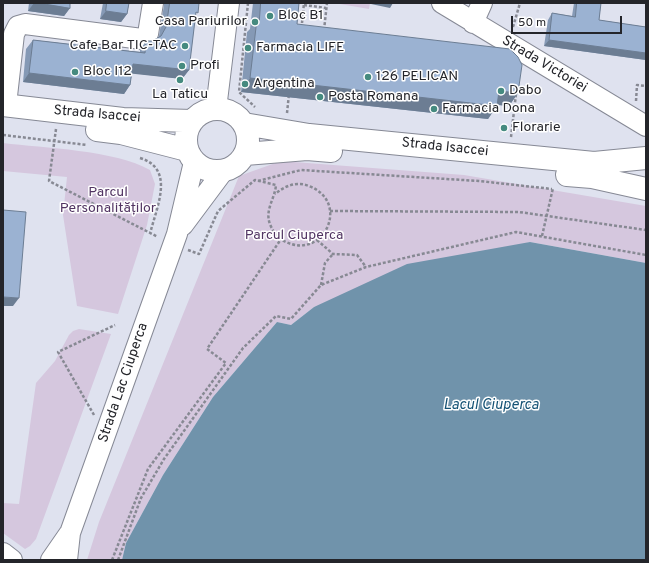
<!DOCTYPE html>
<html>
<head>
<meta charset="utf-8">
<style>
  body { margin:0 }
  #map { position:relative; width:649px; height:563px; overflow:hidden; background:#dfe2ef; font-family:Overpass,sans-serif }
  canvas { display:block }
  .frame { position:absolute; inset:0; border:4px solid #24252a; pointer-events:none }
  .scale { position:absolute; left:511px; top:16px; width:111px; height:18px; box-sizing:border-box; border:2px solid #24252a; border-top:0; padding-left:5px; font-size:12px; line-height:14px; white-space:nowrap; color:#24252a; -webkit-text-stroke:3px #fff; paint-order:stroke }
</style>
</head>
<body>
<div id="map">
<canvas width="649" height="563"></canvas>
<div class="frame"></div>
<div class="scale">50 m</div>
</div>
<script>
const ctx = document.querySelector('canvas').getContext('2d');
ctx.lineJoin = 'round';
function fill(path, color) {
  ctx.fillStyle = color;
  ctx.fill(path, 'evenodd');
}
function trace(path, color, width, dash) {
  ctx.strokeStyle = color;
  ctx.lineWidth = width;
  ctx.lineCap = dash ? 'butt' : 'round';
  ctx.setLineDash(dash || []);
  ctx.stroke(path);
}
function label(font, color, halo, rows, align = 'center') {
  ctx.font = font + ' Overpass,sans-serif';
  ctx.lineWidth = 3;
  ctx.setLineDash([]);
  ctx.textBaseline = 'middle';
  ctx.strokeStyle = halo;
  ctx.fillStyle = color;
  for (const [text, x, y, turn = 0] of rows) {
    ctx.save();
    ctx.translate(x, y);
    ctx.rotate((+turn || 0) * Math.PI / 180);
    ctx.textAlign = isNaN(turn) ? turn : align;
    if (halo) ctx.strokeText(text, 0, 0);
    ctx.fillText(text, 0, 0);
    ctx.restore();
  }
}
fill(new Path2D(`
  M334,3H370L369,9Z
  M3,143C44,148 115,150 150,170L155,184L147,225L118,314L77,306L63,215L67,177L3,171Z
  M281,161L464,175L646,206V263L530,242L314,307L291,325L277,322L213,397L163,475L126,543L122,560H87L99,522L239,176Z
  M79,329L111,334L36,539L30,546L25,549L3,533V503L19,504L36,383L55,361L69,335L73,331Z`), '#d5c7de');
fill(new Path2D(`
  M530,242L646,263V560H122L126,543L163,475L213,397L277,322L291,325L314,307L407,264Z`), '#7093ab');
const minor = new Path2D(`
  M442,3L646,126
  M473,23L482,3
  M6,105L14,34L18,26L25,24L142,39L148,34L153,3
  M216,109L229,3
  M183,225L224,170
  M3,553L12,560
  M51,560L69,534
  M67,560L70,533L177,234L194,162`);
const major = new Path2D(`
  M3,105L123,119L192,121
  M186 140a31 31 0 1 1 62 0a31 31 0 1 1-62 0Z
  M244,124L309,135L594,163L646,158
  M97,130L121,133L187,150
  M245,154L307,149L331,151
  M567,175L592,177L646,189`);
trace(minor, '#868995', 22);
trace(major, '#868995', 24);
trace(new Path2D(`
  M248,3L239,92L255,107
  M304,5L326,8
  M302,23L304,3
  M513,27L520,3
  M324,30L327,3
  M636,101L637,85L646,86
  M287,113L289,94
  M56,129L49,181L158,237
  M3,135L87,145
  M511,137L516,94
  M140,158C176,169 156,208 150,234
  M258,181L301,170L479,181L552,189
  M330,211L519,212L646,230
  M542,236L553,188
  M317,240L333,254L357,255L366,267
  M188,250L199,254L218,211L255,180L276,185C275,198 266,208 269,221C271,229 277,238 286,242C324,260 351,202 309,186C296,181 285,186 275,194
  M321,285L325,263L333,254
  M94,415L58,352L115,325
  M112,560L148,469L226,363L207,349L281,239
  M118,560L141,498L164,459L243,348L276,316L291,319L321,285L366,267L516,232L646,255`), '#878993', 2.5, [3, 2]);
trace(minor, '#fff', 20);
trace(major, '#fff', 22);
fill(new Path2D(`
  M29,3H70V8L64,16L28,11Z
  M103,3H129L127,14L121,22L100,19Z
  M164,3H199L195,16L189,70L182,79L132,73L130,85L124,94L23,82L26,49L33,40L140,52V50L146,41H152L158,38L159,36L164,5Z
  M253,3H299L297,24L518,93L509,106L497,105L488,119L241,92L247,32L250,29Z
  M574,3H601L599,20L646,27V60L544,46L548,20L552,13L572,16Z`), '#8599b5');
fill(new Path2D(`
  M34,3H39L70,8L64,16L28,11Z
  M371,3H393L390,8L371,4Z
  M636,3H646V4Z
  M106,11L127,14L121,22L100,19Z
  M549,40L646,53V60L544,46Z
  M133,64L189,70L182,79L126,73Z
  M29,73L130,85L124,94L23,82Z
  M250,78L497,106L488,119L241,92Z
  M499,91L518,93L509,106L490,104Z
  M3,297L19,298L13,306H3Z`), '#6c7d93');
const building = new Path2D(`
  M39,3H70V8Z
  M107,3H129L127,14L106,11Z
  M170,3H199L198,13L196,12L189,70L133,64L130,85L29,73L33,40L145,53L146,41H152L161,36L166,27Z
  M261,3H299L297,24L510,49L518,57L522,65L518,93L499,91L497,106L250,78L257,19L259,20Z
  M577,3H601L599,20L646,27V53L549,40L552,13L575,17Z
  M3,210L26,212L19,298L3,297Z`);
fill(building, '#9bb2d2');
trace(building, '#6c7d93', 1);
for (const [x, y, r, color] of [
  [270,16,4,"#458a7f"],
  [255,22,4,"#458a7f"],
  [185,46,4,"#458a7f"],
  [248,48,4,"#458a7f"],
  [182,66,4,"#458a7f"],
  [75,72,4,"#458a7f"],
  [368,77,4,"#458a7f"],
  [180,80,4,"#458a7f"],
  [245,84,4,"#458a7f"],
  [501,91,4,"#458a7f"],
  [320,97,4,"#458a7f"],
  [434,109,4,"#458a7f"],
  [504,128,4,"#458a7f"]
]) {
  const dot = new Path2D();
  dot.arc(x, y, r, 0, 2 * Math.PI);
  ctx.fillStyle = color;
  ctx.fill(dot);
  trace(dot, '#fff', 1.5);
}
label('14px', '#24252a', '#fff', [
  ["Bloc B1",278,16],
  ["Casa Pariurilor",247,22,"right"],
  ["Cafe Bar TIC-TAC",177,46,"right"],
  ["Farmacia LIFE",256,48],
  ["Profi",190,66],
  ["Bloc I12",83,72],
  ["126 PELICAN",376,77],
  ["Argentina",253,84],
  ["Dabo",509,91],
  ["La Taticu",180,95,"center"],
  ["Posta Romana",328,97],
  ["Farmacia Dona",442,109],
  ["Florarie",512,128]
], 'left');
label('14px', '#24252a', '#fff', [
  ["Strada Victoriei",544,65,31],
  ["Strada Isaccei",97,115,5],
  ["Strada Isaccei",445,148,6],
  ["Strada Lac Ciuperca",124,383,-71]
]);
label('14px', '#513462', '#fff', [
  ["Parcul",108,193],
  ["Personalităților",108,209],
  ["Parcul Ciuperca",294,236]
]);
label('italic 15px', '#145275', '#fff', [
  ["Lacul Ciuperca",491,406]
]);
</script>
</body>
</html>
